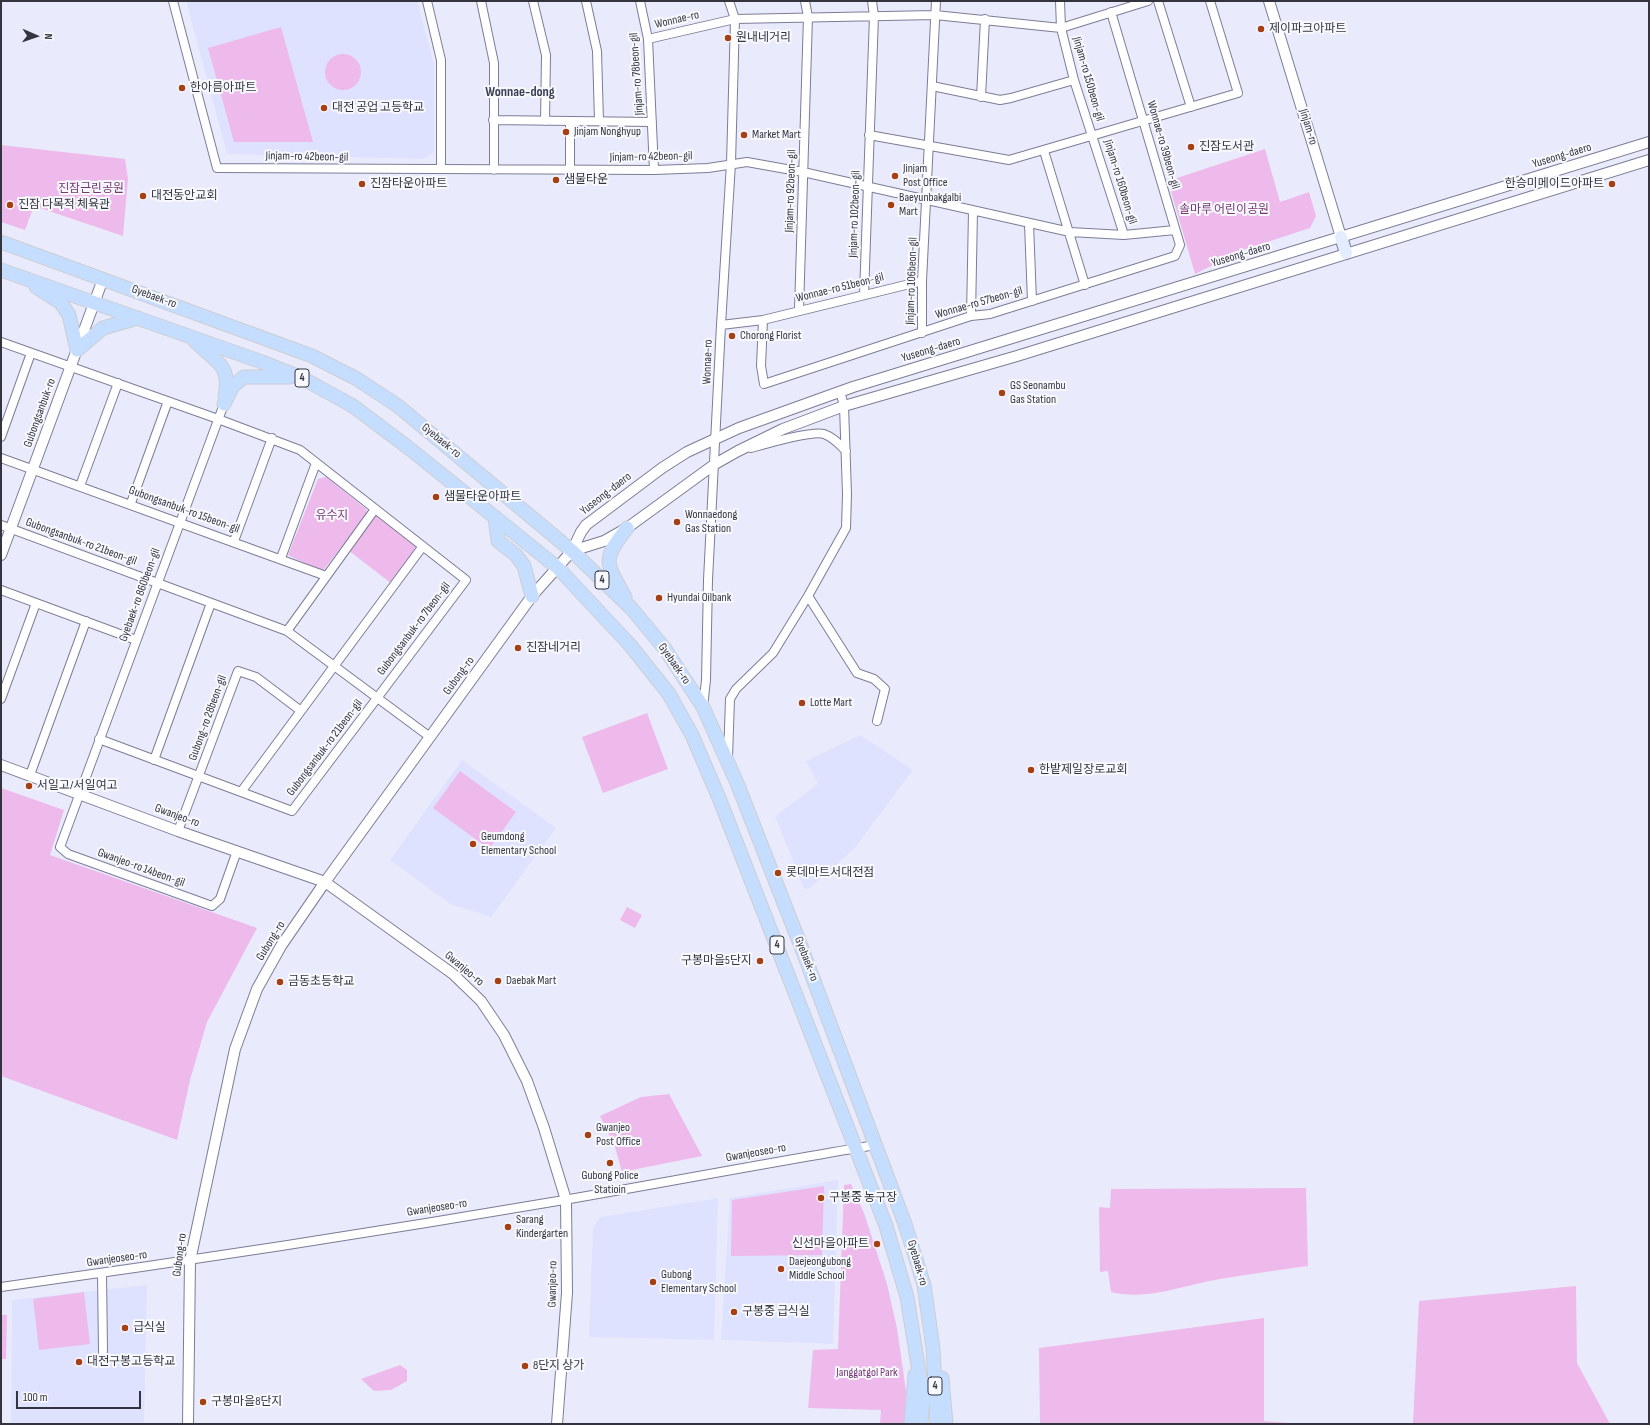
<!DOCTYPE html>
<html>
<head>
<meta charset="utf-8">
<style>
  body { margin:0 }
  #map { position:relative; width:1650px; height:1425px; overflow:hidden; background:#e9ebfc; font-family:"Sofia Sans Condensed",sans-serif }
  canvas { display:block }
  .frame { position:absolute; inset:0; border:2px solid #33343e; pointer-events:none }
  .north { position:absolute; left:16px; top:16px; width:40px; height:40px; -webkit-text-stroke:3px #f8f9ff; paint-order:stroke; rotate:92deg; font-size:11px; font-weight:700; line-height:16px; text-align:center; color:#33343e }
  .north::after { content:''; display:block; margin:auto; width:14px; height:18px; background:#33343e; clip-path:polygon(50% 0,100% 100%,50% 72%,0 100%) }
  .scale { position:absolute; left:16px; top:1391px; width:125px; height:18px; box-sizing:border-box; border:2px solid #33343e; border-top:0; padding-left:5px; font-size:12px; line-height:14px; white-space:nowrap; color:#33343e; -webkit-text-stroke:3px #f8f9ff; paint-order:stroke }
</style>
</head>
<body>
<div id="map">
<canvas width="1650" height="1425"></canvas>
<div class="frame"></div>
<div class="north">N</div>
<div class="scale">100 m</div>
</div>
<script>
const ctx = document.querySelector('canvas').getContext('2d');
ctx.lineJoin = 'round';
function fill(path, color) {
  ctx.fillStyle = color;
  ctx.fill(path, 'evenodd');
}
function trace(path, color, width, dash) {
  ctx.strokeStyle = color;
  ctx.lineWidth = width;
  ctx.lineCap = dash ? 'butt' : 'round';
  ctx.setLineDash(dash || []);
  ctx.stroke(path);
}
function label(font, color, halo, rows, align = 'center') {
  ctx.font = font + ' "Sofia Sans Condensed","Noto Sans KR",sans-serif';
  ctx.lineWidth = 4;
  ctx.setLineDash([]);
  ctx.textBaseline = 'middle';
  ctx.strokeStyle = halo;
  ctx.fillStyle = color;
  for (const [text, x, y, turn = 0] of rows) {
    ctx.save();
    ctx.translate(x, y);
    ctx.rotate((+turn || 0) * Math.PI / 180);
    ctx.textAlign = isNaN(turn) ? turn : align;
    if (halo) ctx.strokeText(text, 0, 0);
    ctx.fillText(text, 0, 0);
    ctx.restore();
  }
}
fill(new Path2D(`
  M186,1H417L434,64V152L423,159L227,154Z
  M860,735L913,770L854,849L810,888L804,889L775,816L818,784L806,761Z
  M462,760L556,828L491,917L450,904L390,860Z
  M838,1180L833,1344L721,1340L730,1198Z
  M718,1198L714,1340L589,1337L593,1227L601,1217Z
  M147,1285L144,1424H11L12,1300Z`), '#dfe2fe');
fill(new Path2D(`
  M281,27L313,142H234L208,48Z
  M325 72a18 18 0 1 1 36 0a18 18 0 1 1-36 0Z
  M1,145L125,159L128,179L123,236L34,206L25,230L1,222Z
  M1265,149L1280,202L1309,192L1316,216L1310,228L1243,250L1195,274L1168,181Z
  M326,477L366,509L367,514L322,572L288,555L318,479Z
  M374,513L419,546L392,584L348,550Z
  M647,713L668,769L603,793L582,737Z
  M460,771L516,812L489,849L433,808Z
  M1,788L64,810L50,855L257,928L207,1022L190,1080L177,1140L1,1076Z
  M627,907L642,915L635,928L620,920Z
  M669,1094L702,1156L622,1172L615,1147L600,1116L641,1097Z
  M851,1184L864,1213L887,1284L897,1328L906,1391L905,1424H880L881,1410L808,1408L813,1350L838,1349L844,1185Z
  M824,1186L822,1255L731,1256L732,1200Z
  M1306,1188L1308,1266C1279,1270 1249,1274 1220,1279C1184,1285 1147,1301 1111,1292L1108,1271L1100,1272L1099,1207L1110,1208L1111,1189Z
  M1576,1286L1577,1363L1610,1424H1413L1419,1301Z
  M84,1292L90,1344L39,1350L33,1299Z
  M1,1315H7L6,1359H1Z
  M1264,1318V1421L1302,1424H1040L1039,1348Z
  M400,1365L407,1370V1381L391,1390L374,1391L361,1379Z`), '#eebaeb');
const minor = new Path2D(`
  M173,1L217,168L654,170L708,168L747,162L803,172L1070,232L1124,235L1175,230
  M427,1L441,60V169
  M481,1L494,63V170
  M533,1L546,55L545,121
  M586,1L597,51L599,121
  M640,1L648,39L654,170
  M1060,1L1061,28L1074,80L1124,235
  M1158,1L1191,107
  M648,39L735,19L935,15L1061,28L1148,1
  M932,86L1000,100L1011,98L1074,80
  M981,97L985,19
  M493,120L652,122
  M570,121V170
  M869,135L1009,160L1238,93L1210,1
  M1044,151L1085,285
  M1029,224L1032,301
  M864,295L874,16L872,1
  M799,310L808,17L805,1
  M971,316L973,211
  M763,320L761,366L764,384L971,316L990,314L1175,256L1180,245L1111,12
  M721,325L763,320L922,281
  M922,333V281L936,1
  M1,342L218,419L300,450L466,580L292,811L99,739
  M224,404L60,847L68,854L212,906L220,899L237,851
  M1,437L31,353
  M751,448C765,444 813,430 824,434C833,437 839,444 846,451
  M1,458L326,576
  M80,486L118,383
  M131,503L168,401
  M1,525L287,631L430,737
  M234,541L272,438
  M281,558L316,463
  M1,590L136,640
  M808,596L857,673L874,679L885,689L877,721
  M287,631L375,509
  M1,699L36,603
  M703,707L706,680L708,580L721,325L731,163L735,19L729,1
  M728,757L730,699L736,689L773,653L808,596L846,528L847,494L844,406L840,391
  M154,760L211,603
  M30,775L86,621
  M241,792L423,546
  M178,831L238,671L256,677L301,711
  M102,1273L103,1352
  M1,1287C189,1261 377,1232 564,1200C668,1182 772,1162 876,1145`);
const tertiary = new Path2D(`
  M1269,1L1341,237
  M572,551L604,541L627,528L715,464L738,451L783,429L844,406L1017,356L1649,160
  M1,555L103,279
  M1,765L178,831L325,882L453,974L481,1001L504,1035L527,1081L544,1128L566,1200L567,1293L557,1424
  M188,1424L190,1261L235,1049L257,989L281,946L325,882L532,596L572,551L581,532L586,525L662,468L687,452L739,428L853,387L1649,142`);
const secondary = new Path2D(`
  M1341,237L1346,253`);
const primary = new Path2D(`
  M1,242L312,356L357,379L398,406L572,551L632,609L665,649L703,707L737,783L802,949L905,1224L924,1285L933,1348L937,1424
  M1,270L262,362L302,378L353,406L410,449L558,568L630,645L669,694L692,735L719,798L886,1226L907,1297L923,1396L921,1424
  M36,287L61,303L69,315L77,350L103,328L138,318
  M194,340C213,361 232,363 225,396
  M224,404L233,386L244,377H290
  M495,517L498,541L516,555L524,566L532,596
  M625,597C605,561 602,561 627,528
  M942,1378L946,1424
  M911,1424L915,1375`);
trace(minor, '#7b7d96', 10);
trace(tertiary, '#7b7d96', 12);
trace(secondary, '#7b7d96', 14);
trace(primary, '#ceced1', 15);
trace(minor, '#fff', 8);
trace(tertiary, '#fff', 10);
trace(secondary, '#e2eeff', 12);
trace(primary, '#c5ddff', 13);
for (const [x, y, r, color] of [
  [1261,29,4,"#a54015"],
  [728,38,4,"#a54015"],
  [182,88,4,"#a54015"],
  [324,108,4,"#a54015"],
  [566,132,4,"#a54015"],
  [744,135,4,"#a54015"],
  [1191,147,4,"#a54015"],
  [895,176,4,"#a54015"],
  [556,180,4,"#a54015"],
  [362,184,4,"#a54015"],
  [1612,184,4,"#a54015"],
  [143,196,4,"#a54015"],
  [10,205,4,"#a54015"],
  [891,205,4,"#a54015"],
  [732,336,4,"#a54015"],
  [1002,393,4,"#a54015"],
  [436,497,4,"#a54015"],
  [677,522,4,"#a54015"],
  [659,598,4,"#a54015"],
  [518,648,4,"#a54015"],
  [802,703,4,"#a54015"],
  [1031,770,4,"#a54015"],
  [29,786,4,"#a54015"],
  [473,844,4,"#a54015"],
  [778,873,4,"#a54015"],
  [760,961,4,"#a54015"],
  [498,981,4,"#a54015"],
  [280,982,4,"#a54015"],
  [588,1135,4,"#a54015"],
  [610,1163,4,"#a54015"],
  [821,1198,4,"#a54015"],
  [508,1227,4,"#a54015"],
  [877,1244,4,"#a54015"],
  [781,1269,4,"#a54015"],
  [653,1282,4,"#a54015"],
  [734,1312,4,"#a54015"],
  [125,1328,4,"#a54015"],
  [79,1362,4,"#a54015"],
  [525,1366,4,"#a54015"],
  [203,1402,4,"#a54015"]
]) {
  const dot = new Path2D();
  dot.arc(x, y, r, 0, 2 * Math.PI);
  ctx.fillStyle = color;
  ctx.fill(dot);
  trace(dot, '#f8f9ff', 1.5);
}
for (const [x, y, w] of [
  [302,378,14],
  [602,580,14],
  [777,945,14],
  [935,1386,14]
]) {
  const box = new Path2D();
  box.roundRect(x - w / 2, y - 9, w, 18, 3);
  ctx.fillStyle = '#f8f9ff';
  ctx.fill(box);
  trace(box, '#33343e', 1);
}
label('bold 11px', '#33343e', null, [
  ["4",302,378],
  ["4",602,580],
  ["4",777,945],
  ["4",935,1386]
]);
label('12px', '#33343e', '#f8f9ff', [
  ["Wonnae-ro",677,20,-13],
  ["Jinjam-ro 78beon-gil",637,74,-94],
  ["Jinjam-ro 150beon-gil",1088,79,74],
  ["Jinjam-ro",1308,127,73],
  ["Wonnae-ro 39beon-gil",1163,145,74],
  ["Yuseong-daero",1562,156,-17],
  ["Jinjam-ro 42beon-gil",307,157,1],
  ["Jinjam-ro 42beon-gil",651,157,-1],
  ["Jinjam-ro 160beon-gil",1120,182,73],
  ["Jinjam-ro 92beon-gil",791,191,-88],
  ["Jinjam-ro 102beon-gil",855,214,-88],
  ["Yuseong-daero",1241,255,-17],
  ["Jinjam-ro 106beon-gil",912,281,-88],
  ["Wonnae-ro 51beon-gil",840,288,-14],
  ["Gyebaek-ro",154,297,20],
  ["Wonnae-ro 57beon-gil",979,303,-16],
  ["Yuseong-daero",931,350,-17],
  ["Wonnae-ro",708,362,-88],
  ["Gubongsanbuk-ro",40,413,-70],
  ["Gyebaek-ro",441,441,39],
  ["Yuseong-daero",606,494,-38],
  ["Gubongsanbuk-ro 15beon-gil",184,510,20],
  ["Gubongsanbuk-ro 21beon-gil",81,542,20],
  ["Gyebaek-ro 860beon-gil",140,595,-70],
  ["Gubongsanbuk-ro 7beon-gil",414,629,-53],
  ["Gyebaek-ro",674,664,55],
  ["Gubong-ro",459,676,-54],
  ["Gubong-ro 28beon-gil",208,718,-70],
  ["Gubongsanbuk-ro 21beon-gil",325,748,-53],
  ["Gwanjeo-ro",177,816,20],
  ["Gwanjeo-ro 14beon-gil",141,868,20],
  ["Gubong-ro",271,941,-58],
  ["Gyebaek-ro",806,959,69],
  ["Gwanjeo-ro",464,969,40],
  ["Gwanjeoseo-ro",756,1153,-10],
  ["Gwanjeoseo-ro",437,1208,-9],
  ["Gubong-ro",180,1255,-82],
  ["Gwanjeoseo-ro",117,1259,-8],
  ["Gyebaek-ro",917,1263,74],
  ["Gwanjeo-ro",553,1284,-89]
]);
label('12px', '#33343e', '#f8f9ff', [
  ["제이파크아파트",1269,29],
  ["원내네거리",736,38],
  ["한아름아파트",190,88],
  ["대전 공업 고등학교",332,108],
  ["Jinjam Nonghyup",574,132],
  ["Market Mart",752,135],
  ["진잠도서관",1199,147],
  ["Jinjam",903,169],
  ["Post Office",903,183],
  ["샘물타운",564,180],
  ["진잠타운아파트",370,184],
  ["한승미메이드아파트",1604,184,"right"],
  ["대전동안교회",151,196],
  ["Baeyunbakgalbi",899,198],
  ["Mart",899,212],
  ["진잠 다목적 체육관",18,205],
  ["Chorong Florist",740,336],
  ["GS Seonambu",1010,386],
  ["Gas Station",1010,400],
  ["샘물타운아파트",444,497],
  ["Wonnaedong",685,515],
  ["Gas Station",685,529],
  ["Hyundai Oilbank",667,598],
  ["진잠네거리",526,648],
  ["Lotte Mart",810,703],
  ["한밭제일장로교회",1039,770],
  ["서일고/서일여고",37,786],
  ["Geumdong",481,837],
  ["Elementary School",481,851],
  ["롯데마트서대전점",786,873],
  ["구봉마을5단지",752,961,"right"],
  ["Daebak Mart",506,981],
  ["금동초등학교",288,982],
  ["Gwanjeo",596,1128],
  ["Post Office",596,1142],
  ["Gubong Police",610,1176,"center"],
  ["Statioin",610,1190,"center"],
  ["구봉중 농구장",829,1198],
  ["Sarang",516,1220],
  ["Kindergarten",516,1234],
  ["신선마을아파트",869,1244,"right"],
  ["Daejeongubong",789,1262],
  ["Middle School",789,1276],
  ["Gubong",661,1275],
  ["Elementary School",661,1289],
  ["구봉중 급식실",742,1312],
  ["급식실",133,1328],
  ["대전구봉고등학교",87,1362],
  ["8단지 상가",533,1366],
  ["구봉마을8단지",211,1402]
], 'left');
label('12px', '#773875', '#f8f9ff', [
  ["진잠근린공원",91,189],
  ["솔마루 어린이공원",1224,210],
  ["유수지",332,516],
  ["Janggatgol Park",867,1373]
]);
label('bold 14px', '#3b3d53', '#f8f9ff', [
  ["Wonnae-dong",520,92]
]);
</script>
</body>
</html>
